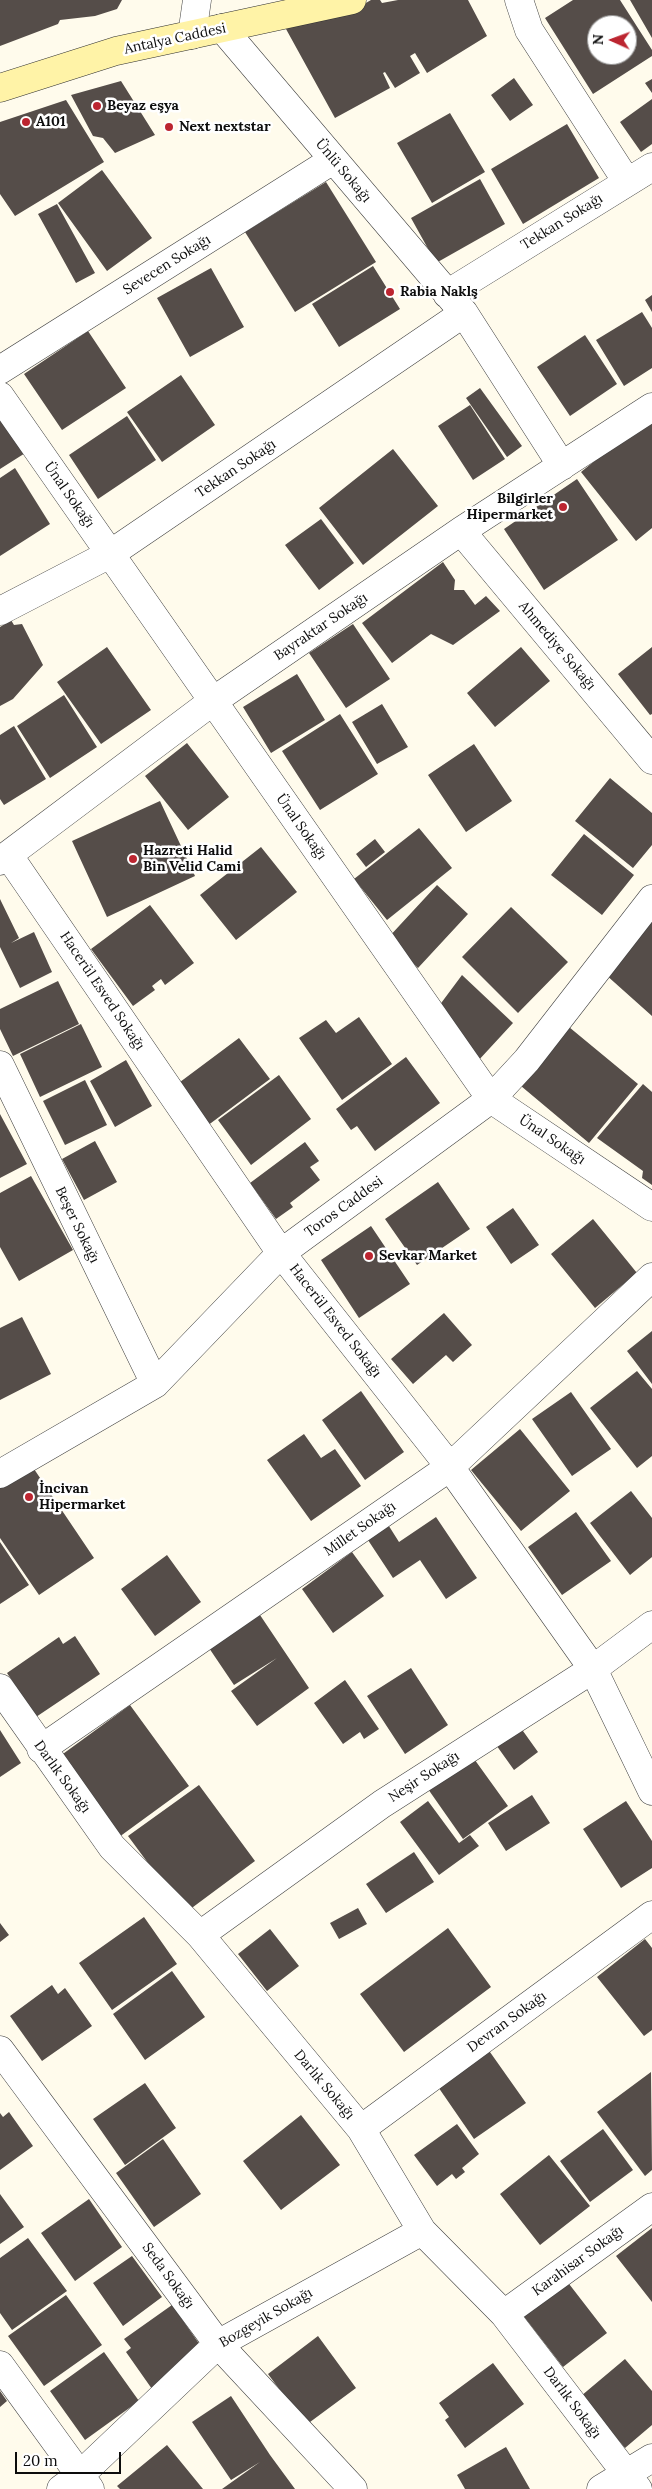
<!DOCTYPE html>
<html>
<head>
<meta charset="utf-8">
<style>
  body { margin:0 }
  #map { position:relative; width:652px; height:2489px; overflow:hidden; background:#fffbec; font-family:Lora,serif }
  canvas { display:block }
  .north { position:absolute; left:587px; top:15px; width:50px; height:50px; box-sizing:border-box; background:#fff; border:1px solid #9e9e9e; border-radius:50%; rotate:272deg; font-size:14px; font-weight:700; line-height:20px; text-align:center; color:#0d0d0d }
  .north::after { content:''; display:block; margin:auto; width:18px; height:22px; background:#bc2530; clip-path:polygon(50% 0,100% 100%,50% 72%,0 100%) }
  .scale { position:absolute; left:15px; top:2452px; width:106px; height:22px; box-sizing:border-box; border:2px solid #0d0d0d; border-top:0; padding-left:6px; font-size:15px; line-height:18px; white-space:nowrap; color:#0d0d0d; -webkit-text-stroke:4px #fff; paint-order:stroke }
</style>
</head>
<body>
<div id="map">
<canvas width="652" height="2489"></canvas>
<div class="north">N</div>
<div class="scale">20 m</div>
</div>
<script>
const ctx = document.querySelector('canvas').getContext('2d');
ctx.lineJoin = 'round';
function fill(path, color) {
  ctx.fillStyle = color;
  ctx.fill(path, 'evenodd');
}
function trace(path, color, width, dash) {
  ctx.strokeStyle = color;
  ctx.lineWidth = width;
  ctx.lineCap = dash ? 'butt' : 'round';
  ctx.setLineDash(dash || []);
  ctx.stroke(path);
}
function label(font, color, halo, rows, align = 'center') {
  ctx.font = font + ' Lora,serif';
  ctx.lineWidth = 5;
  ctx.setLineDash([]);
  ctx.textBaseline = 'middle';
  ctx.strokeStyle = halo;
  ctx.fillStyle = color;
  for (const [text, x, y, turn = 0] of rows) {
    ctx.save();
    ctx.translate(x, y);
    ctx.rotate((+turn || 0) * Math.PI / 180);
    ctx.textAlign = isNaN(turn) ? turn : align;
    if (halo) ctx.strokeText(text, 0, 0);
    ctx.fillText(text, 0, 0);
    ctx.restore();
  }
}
fill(new Path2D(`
  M0,0H122L117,9L95,16L60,20L58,24L0,46Z
  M371,0H380L382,3L398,0H468L487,36L427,73L415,53L410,56L420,73L395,88L385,72L383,73L390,88L335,118L286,29L330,6L359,7Z
  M573,0H620L652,50V56L593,94L545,18ZM597,25H627V55H597Z
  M630,0H652V38Z
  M514,78L533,105L510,121L491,95Z
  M652,79V93L645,83Z
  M121,81L155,135L115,153L103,138L93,136L71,95Z
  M652,99V144L641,152L620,122Z
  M66,100L104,162L15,216L0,194V122Z
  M450,113L485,172L432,203L397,143Z
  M567,124L599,178L523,224L491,169Z
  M102,170L152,238L107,271L58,203Z
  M480,179L505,224L436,263L411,218Z
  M326,182L376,262L295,312L245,232Z
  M57,204L95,273L76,283L38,214Z
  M373,266L400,309L339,347L312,304Z
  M211,268L244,327L190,357L157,298Z
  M652,295V312L645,300Z
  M642,312L652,328V368L624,386L596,340Z
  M88,331L126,388L62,430L24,374Z
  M585,335L617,384L570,416L537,367Z
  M181,375L215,425L162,462L127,412Z
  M480,388L522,446L507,457L466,398Z
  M0,403L30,450L0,469Z
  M470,405L505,459L473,480L438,426Z
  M127,416L156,460L98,499L69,455Z
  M650,416L652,418V528L636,541L581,472Z
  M393,449L438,506L363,565L319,508Z
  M15,468L50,524L0,556V478Z
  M577,479L618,540L544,590L504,529Z
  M321,519L354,563L319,590L285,545Z
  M443,562L455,580L454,590H464L475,605L486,596L500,611L453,645L431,634L392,663L362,623Z
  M11,620L14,625L22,624L43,665L13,699L0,706V627Z
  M353,624L390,679L346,708L309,653Z
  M107,647L151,710L101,744L57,682Z
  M521,647L550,681L495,727L467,693Z
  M652,647V714L650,715L618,674Z
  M297,674L325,720L271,753L243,707Z
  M64,695L97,747L50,778L17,726Z
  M382,704L408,747L377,764L352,722Z
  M340,714L378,774L320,810L282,751Z
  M14,726L46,779L4,805L0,799V735Z
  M187,743L229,797L188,830L145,776Z
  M474,744L512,801L466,832L428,775Z
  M610,778L652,813V845L633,868L575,821Z
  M160,801L195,876L107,917L72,841Z
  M419,828L452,868L387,920L354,879Z
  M584,834L634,875L602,915L551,875Z
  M375,839L385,852L366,867L356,854Z
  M261,847L297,892L236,940L200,895Z
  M437,885L468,914L418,968L387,939Z
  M0,899L19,938L11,943L34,932L52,972L20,988L0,947Z
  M150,905L194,963L165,985L161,979L152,986L155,990L133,1006L91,949Z
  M511,907L568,962L518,1013L462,957Z
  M652,922V1016L605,974Z
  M462,975L513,1023L477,1062L433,1014Z
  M58,981L79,1024L13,1056L0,1029V1009Z
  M359,1017L392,1064L342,1100L299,1038L326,1020L336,1033Z
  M81,1024L102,1067L40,1097L20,1054Z
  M569,1027L638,1084L589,1143L521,1086Z
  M239,1038L270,1079L207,1126L176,1085Z
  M406,1057L440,1103L375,1151L357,1126L351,1130L336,1109Z
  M126,1060L152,1106L115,1127L90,1081Z
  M279,1075L311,1119L251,1165L218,1120Z
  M85,1080L107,1125L65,1145L43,1101Z
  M643,1084L652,1092V1185L642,1178L643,1171L597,1138Z
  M0,1114L27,1164L0,1178Z
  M95,1141L117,1182L84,1200L62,1159Z
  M305,1142L319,1161L310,1167L320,1180L290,1203L293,1207L276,1219L250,1183Z
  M31,1176L73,1250L19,1281L0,1247V1193Z
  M438,1182L470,1229L417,1265L385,1219Z
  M513,1208L539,1245L511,1264L486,1227Z
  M593,1219L637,1273L595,1308L551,1254Z
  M371,1226L410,1284L359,1318L321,1260Z
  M444,1313L472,1345L453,1362L446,1355L413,1384L391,1359Z
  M22,1317L51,1374L0,1400V1328Z
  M652,1331V1384L627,1351Z
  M637,1371L652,1389V1456L637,1468L590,1408Z
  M361,1391L404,1452L365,1480L322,1420Z
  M571,1392L611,1449L572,1476L532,1419Z
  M520,1429L570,1491L521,1531L471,1470Z
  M304,1434L321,1458L335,1449L361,1486L311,1521L267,1460Z
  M32,1466L94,1558L39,1595L0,1538V1488Z
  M631,1491L652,1518V1557L630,1575L590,1523Z
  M576,1512L611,1561L562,1595L528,1547Z
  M436,1517L477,1578L446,1599L420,1560L393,1578L366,1537L387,1523L399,1542Z
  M0,1542L29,1585L0,1604Z
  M352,1552L384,1596L333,1633L302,1589Z
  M167,1555L201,1602L155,1636L121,1589Z
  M260,1615L309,1688L257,1726L231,1691L277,1658L234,1685L209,1648Z
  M75,1636L100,1674L36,1717L7,1673L59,1637L63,1644Z
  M411,1668L448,1725L405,1754L367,1696Z
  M345,1680L379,1729L364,1739L360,1732L343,1744L314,1703Z
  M130,1705L189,1786L115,1840L56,1759Z
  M518,1724L538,1752L514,1770L494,1742Z
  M0,1730L21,1763L0,1777Z
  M472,1756L508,1806L463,1839L428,1789Z
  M199,1785L255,1861L185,1913L128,1836Z
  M532,1795L550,1823L506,1851L488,1823Z
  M428,1801L459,1843L470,1835L479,1846L439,1875L400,1822Z
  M626,1801L652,1841V1868L621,1888L583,1829Z
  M414,1852L434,1882L386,1913L366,1884Z
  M358,1908L367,1924L339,1939L330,1923Z
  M144,1917L177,1964L112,2010L79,1963Z
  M0,1923L9,1935L0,1942Z
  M448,1928L491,1987L404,2052L360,1994Z
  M270,1929L299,1966L267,1991L238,1954Z
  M645,1939L652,1948V2030L644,2036L597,1977Z
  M172,1971L205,2017L145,2060L113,2014Z
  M52,1985L58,1994L65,1988L92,2026L42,2061L10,2016Z
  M485,2045L526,2103L474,2139L434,2081Z
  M651,2072L652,2170L645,2176L597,2112Z
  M145,2083L176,2128L125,2165L93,2119Z
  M9,2112L33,2146L0,2170V2113L3,2117Z
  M301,2115L340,2165L281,2210L243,2161Z
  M457,2124L479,2154L462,2168L465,2172L456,2179L452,2174L437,2186L414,2155Z
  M603,2129L633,2170L590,2202L560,2161Z
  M163,2139L201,2194L154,2227L116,2173Z
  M549,2155L590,2206L540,2245L500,2194Z
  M0,2194L24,2227L0,2244Z
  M89,2199L122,2247L75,2281L41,2233Z
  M652,2228V2302L616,2256Z
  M28,2238L67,2291L12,2330L0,2313V2258Z
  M132,2256L162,2297L123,2326L93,2283Z
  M566,2280L607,2333L563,2367L522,2314Z
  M66,2295L102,2345L44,2386L8,2336Z
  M172,2305L205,2352L152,2389L126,2352L131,2348L124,2339Z
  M318,2336L356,2388L306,2425L268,2374Z
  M104,2352L139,2401L85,2440L50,2391Z
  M625,2359L652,2391V2425L625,2448L581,2396Z
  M493,2363L524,2404L465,2448L445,2420L449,2417L439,2403Z
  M0,2391L7,2401L0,2407Z
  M231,2396L270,2455L295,2489H222L260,2462L231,2480L192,2422Z
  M167,2445L203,2489H120L117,2486Z
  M506,2447L530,2489H465L457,2475Z`), '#554d49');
const street = new Path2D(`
  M519,0L529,30L627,182
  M222,28L464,313L562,466
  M192,35L197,0
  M447,294L652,167
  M0,370L333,160
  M0,396L491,1099L652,1207
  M461,531L652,760
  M0,611L110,554L464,313
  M9,856L281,1253L450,1467L593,1669L652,1791
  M0,861L213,701L461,531L652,407
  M0,1065L155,1384
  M0,1474L155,1384L281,1253L491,1099L527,1060L652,899
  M0,1688L112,1847L200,1935L361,2129L422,2231L504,2314L638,2489
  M41,1749L450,1467L652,1277
  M200,1935L382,1804L593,1669L652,1625
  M0,2050L218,2344L353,2489
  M361,2129L652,1915
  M504,2314L652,2207
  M0,2365L90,2489
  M61,2489L79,2476L218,2344L422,2231
  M601,2489L652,2458`);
const secondary = new Path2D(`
  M0,88L116,51L352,0`);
trace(street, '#404040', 29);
trace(secondary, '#2f2f2f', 29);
trace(street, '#fff', 28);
trace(secondary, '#fff3a7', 28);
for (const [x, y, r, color] of [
  [97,106,5,"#bc2530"],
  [26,122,5,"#bc2530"],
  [169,127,5,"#bc2530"],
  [390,292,5,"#bc2530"],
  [563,507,5,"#bc2530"],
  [133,859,5,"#bc2530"],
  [369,1256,5,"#bc2530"],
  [29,1497,5,"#bc2530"]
]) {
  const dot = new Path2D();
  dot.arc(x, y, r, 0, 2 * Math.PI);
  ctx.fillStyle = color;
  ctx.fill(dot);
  trace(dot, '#fff', 2);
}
label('14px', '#0d0d0d', '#fff', [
  ["Antalya Caddesi",175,39,-12],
  ["Ünlü Sokağı",343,171,50],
  ["Tekkan Sokağı",562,222,-32],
  ["Sevecen Sokağı",167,265,-32],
  ["Tekkan Sokağı",236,469,-34],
  ["Ünal Sokağı",69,495,55],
  ["Bayraktar Sokağı",321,627,-34],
  ["Ahmediye Sokağı",557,646,50],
  ["Ünal Sokağı",301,827,55],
  ["Hacerül Esved Sokağı",102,991,56],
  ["Ünal Sokağı",552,1140,34],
  ["Toros Caddesi",344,1207,-36],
  ["Beşer Sokağı",77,1225,64],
  ["Hacerül Esved Sokağı",335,1321,52],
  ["Millet Sokağı",360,1529,-35],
  ["Darlık Sokağı",62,1777,54],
  ["Neşir Sokağı",424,1777,-33],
  ["Devran Sokağı",507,2022,-36],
  ["Darlık Sokağı",324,2085,50],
  ["Karahisar Sokağı",578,2261,-36],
  ["Seda Sokağı",168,2276,54],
  ["Bozgeyik Sokağı",266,2318,-30],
  ["Darlık Sokağı",572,2403,53]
]);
label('bold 14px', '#0d0d0d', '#fff', [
  ["Beyaz eşya",107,106],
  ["A101",36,122],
  ["Next nextstar",179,127],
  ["Rabia Naklş",400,292],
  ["Bilgirler",553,499,"right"],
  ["Hipermarket",553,515,"right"],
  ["Hazreti Halid",143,851],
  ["Bin Velid Cami",143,867],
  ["Sevkar Market",379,1256],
  ["İncivan",39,1489],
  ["Hipermarket",39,1505]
], 'left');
</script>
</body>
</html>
